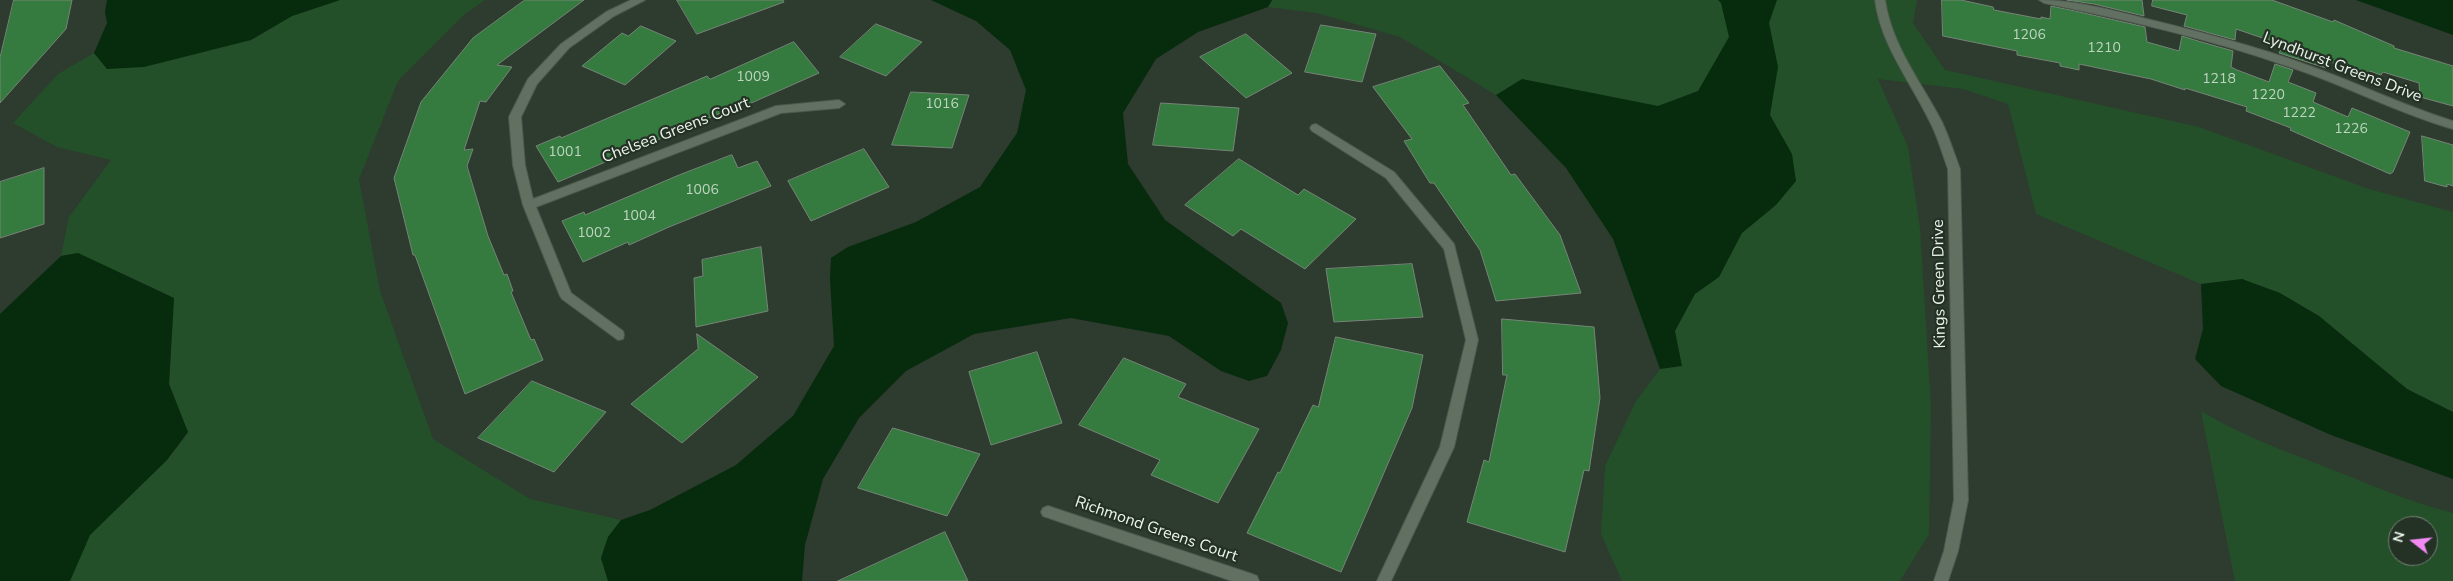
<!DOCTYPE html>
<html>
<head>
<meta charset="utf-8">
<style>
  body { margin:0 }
  #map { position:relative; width:2453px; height:581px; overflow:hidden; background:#2e3b2f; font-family:"Nunito Sans",sans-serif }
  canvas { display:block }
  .north { position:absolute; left:2388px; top:516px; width:50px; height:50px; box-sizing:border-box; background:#243125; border:1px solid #747f75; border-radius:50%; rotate:286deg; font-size:14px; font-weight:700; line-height:20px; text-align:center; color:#ecf4ec }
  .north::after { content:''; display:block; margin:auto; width:18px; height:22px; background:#f28af3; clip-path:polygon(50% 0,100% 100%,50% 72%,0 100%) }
</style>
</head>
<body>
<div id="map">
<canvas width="2453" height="581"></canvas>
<div class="north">N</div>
</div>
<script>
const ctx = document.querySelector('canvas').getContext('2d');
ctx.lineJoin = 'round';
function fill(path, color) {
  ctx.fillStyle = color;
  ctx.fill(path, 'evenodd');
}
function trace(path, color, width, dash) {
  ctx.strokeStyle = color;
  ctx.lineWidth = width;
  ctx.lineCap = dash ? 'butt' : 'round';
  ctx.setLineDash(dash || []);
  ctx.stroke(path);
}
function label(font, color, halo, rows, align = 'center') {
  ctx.font = font + ' "Nunito Sans",sans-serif';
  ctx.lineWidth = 4.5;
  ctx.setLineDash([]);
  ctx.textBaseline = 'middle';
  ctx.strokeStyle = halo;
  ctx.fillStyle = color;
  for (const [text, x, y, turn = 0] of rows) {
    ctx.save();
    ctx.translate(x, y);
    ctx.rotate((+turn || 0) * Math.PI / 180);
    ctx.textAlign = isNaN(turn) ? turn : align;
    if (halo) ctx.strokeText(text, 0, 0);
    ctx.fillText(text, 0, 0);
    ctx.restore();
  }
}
fill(new Path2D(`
  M340,0H485L465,14L398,81L359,179L380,291L433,439L530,499L621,520L608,537L601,558L608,581H70L90,535L167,460L188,433L169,384L174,298L78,253L61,256L69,217L111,160L57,147L13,123L58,74L94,53L107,69L251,40L292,16Z
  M1272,0H1917L1913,23L1945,70L2199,127L2369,189L2453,212V412L2407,389L2319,316L2242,279L2201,284L2036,214L2008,104L1963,89L1878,79L1908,147L1920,228L1931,406L1929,534L1900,581H1622L1601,534L1605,466L1636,401L1660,369L1613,239L1566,168L1496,95L1400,37L1317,13L1268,7Z
  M2201,411C2246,438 2293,454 2341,473C2378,488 2414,503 2453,513V581H2235ZM2398,526H2428V556H2398Z`), '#235029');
fill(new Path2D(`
  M107,0H340L292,16L251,40L144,67L107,69L94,53L107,23L105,12Z
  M931,0H1272L1268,7L1198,32L1156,59L1123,113L1128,164L1165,220L1281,303L1288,323L1281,350L1267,376L1249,381L1221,371L1169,336L1071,318L974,334L906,371L859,418L823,479L805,545L802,581H608L601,558L608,537L621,520L650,510L736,465L793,416L834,346L830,279L831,258L848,247L916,222L980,187L1017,133L1026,90L1010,50L976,21Z
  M1718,0H1777L1769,23L1778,67L1770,115L1792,154L1796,181L1776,205L1742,233L1719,277L1695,294L1675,331L1682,366L1660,369L1613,239L1566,168L1496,95L1522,79L1658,106L1698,91L1729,37L1721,3Z
  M2356,0H2453V35Z
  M78,253L174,298L169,384L188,432L167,460L90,535L70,581H0V314L61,256Z
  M2242,279L2280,293L2319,316L2407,389L2453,412V479L2331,435L2221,386L2195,359L2203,329L2201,284Z`), '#062b0d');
const building = new Path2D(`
  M14,0H72L66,29L0,103V58Z
  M525,0H584L497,65L512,67L486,102L480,101L464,150L473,149L467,166L488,236L504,275L507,274L513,291L511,292L531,340L534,339L543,360L465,394L415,255H413L394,178L421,102L473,38Z
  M677,0H783L784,2L697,34Z
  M1942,0H1961L1993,7L1994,10L2041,19V17L2050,19L2051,6L2075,11L2145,27L2147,42L2179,51L2182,36L2198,41L2233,51L2231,67L2237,70L2269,82L2275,64L2293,70L2288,82L2316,93L2313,102L2348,117L2352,108L2410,132L2393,172L2390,174L2290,130L2291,128L2246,111L2247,107L2185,88V90L2151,79L2079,64V70L2060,66V63L2017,55V51L1943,36Z
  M2067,0H2142L2144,16L2094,4Z
  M2153,0H2272L2333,22L2334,20L2394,46V48L2453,66V106L2420,97L2419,83L2383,72L2381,75L2370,71L2368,76L2328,61L2326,68L2279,53L2283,45L2236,29L2235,40L2184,26L2187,15L2152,6Z
  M876,24L922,42L886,76L840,57Z
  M1321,25L1376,34L1362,82L1305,72Z
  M641,26L676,41L625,85L582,66L622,33L628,36Z
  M1246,34L1292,73L1246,98L1200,57Z
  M794,42L819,73L749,104L747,102L558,182L536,146L560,136L561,138L707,76L710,79Z
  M1440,66L1469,103L1463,105L1511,175L1515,174L1560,235L1581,293L1496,301L1480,250L1434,183H1430L1404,141L1412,139L1373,87Z
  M911,92L969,95L952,148L892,145Z
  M1161,103L1239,108L1233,151L1153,145Z
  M2422,136L2453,145V186L2447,184V187L2425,181Z
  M864,149L889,187L811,221L788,181Z
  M732,155L738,168L757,161L771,186L669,227L629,245L628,242L583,262L562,221L584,212L585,215L679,175Z
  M1239,159L1298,195L1304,189L1356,219L1305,269L1241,229L1233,236L1185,205Z
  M44,168V224L0,238V182Z
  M761,247L768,311L696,327L694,278L703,276L702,260Z
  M1412,264L1423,317L1334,322L1326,269Z
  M1502,319L1594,327L1600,398L1589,471L1584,470L1565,552L1467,522L1484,460L1489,462L1507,375H1503Z
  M697,334L758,377L682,443L631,404L698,349Z
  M1336,337L1423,355L1412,408L1341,572L1247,533L1278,472L1280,473L1313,405L1318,407Z
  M1037,352L1062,423L991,445L969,372Z
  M1124,358L1186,384L1178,397L1259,429L1218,503L1151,475L1160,460L1079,425Z
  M532,381L606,412L554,472L478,438Z
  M893,428L980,454L947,516L858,488Z
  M945,532L968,581H838Z`);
fill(building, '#357a3f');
trace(building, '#768577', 1);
const street = new Path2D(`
  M631,0H645L614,16L569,48L537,84L521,117L525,165L533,199L776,106L839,100L845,104L839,108L781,113L536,207L571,293L623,331L624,335L623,339L618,340L562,299L560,296L523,205L513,165L509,117L528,79L561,44L606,12Z
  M1875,0H1885C1892,46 1921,82 1942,122C1949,137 1954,153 1960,169L1968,500L1958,551L1948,581H1934L1944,551L1954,500L1948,169C1942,153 1938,137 1930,122C1911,82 1881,46 1875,0Z
  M2039,0C2075,0 2112,10 2147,19C2205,33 2263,48 2318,69C2364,86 2407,107 2453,121V129C2397,113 2345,85 2290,67C2210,39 2127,20 2044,3Z
  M1316,124L1394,172L1454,244L1478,340L1454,447L1391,581H1377L1440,447L1466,340L1444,249L1386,178L1312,131L1310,128L1312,125Z
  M1048,506L1252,574L1257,576L1259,581H1232L1043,516L1041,512L1043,508Z`);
trace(street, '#4e594e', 2);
fill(street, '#627062');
label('14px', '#bed6c1', null, [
  ["1206",2029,36],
  ["1210",2104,49],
  ["1009",753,78],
  ["1218",2219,80],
  ["1220",2268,96],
  ["1016",942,105],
  ["1222",2299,114],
  ["1226",2351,130],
  ["1001",565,153],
  ["1006",702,191],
  ["1004",639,217],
  ["1002",594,234]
]);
label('16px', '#ecf4ec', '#243125', [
  ["Lyndhurst Greens Drive",2342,68,21],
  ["Chelsea Greens Court",676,131,-21],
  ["Kings Green Drive",1940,284,-91],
  ["Richmond Greens Court",1156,530,19]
]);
</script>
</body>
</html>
